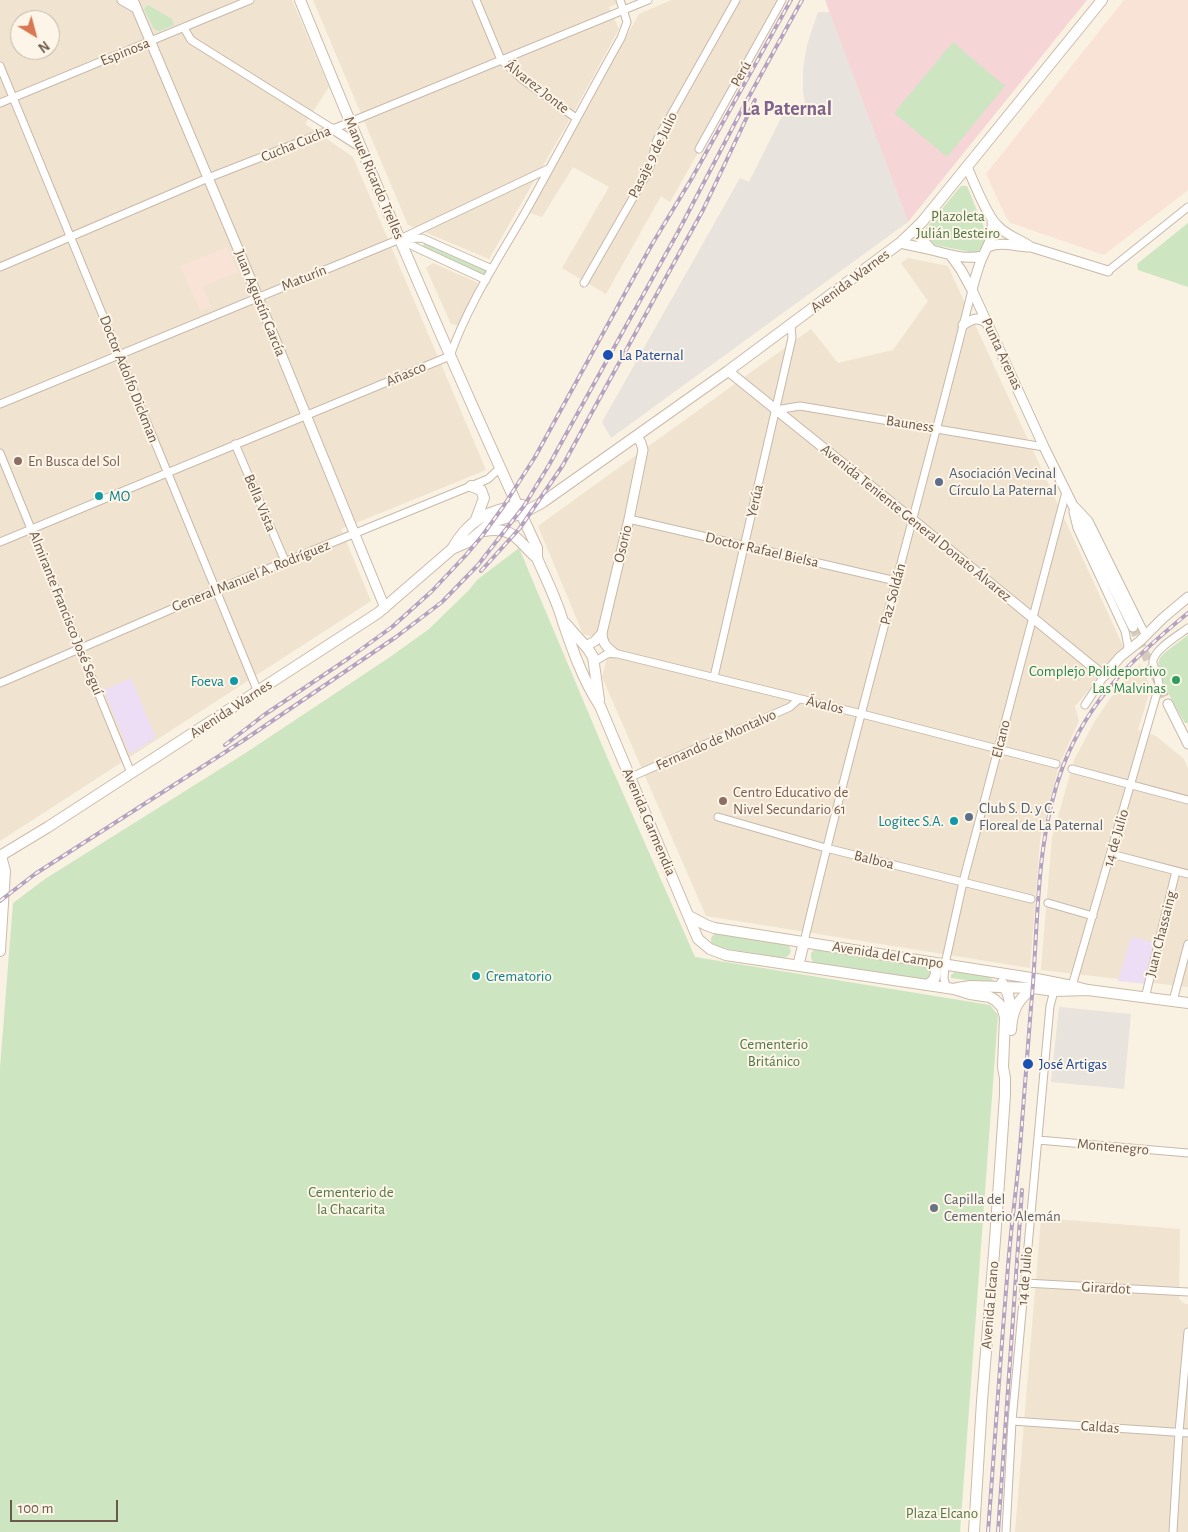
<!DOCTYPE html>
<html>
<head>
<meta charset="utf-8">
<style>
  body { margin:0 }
  #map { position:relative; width:1188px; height:1532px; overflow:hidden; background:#f9f1e1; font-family:"Alegreya Sans",sans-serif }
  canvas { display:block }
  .north { position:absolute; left:10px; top:10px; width:50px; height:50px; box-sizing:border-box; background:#fdf5e7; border:1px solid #c3b7a9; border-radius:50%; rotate:143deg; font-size:14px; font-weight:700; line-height:20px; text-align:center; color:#6d594b }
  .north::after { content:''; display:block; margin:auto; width:18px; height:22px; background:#d87752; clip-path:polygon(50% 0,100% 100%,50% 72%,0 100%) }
  .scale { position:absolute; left:10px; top:1500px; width:108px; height:22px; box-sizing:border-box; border:2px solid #6d594b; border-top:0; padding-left:6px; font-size:15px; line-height:18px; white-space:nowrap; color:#6d594b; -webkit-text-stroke:4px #fdf5e7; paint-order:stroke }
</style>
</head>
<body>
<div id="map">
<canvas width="1188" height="1532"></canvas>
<div class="north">N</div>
<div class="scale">100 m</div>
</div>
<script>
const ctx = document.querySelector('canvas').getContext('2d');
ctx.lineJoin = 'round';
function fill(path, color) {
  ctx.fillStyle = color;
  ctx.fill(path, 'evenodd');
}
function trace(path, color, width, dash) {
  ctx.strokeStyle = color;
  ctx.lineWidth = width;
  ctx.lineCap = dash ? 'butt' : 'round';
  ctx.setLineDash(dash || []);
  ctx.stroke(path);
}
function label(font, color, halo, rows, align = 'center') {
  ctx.font = font + ' "Alegreya Sans",sans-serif';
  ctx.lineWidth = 4;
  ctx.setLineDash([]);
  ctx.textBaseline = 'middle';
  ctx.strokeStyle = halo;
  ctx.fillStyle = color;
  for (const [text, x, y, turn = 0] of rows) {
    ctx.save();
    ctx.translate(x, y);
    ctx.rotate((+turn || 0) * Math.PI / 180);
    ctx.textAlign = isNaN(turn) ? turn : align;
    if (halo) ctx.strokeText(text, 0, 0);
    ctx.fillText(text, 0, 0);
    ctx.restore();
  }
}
fill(new Path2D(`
  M0,0H292L329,87L305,124L353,157L486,470L341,529L371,601L0,841ZM20,20H50V50H20Z
  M313,0H625L609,7L619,29L566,126L489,259L408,225Z
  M671,0H785L670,202L661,196L606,294L562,268L609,187L573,167L542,217L528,212L639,14Z
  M908,258L948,266L1123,646L1122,652L1075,706L1079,721L1059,765L1040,840L1030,968L706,916L602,677L611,642L583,634L538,526L811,329L838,363L893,350L928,301L901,263Z
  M433,263L478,283L458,325L451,324L426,268Z
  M1140,664L1151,687L1138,730L1156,736L1184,759L1188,769V987L1041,970L1052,838L1074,760L1095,721L1109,700Z
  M1041,1218L1180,1229L1179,1299L1185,1304H1188V1532H1015Z`), '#f0e3d0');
fill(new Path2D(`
  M1124,0H1188V190L1104,255L1011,223L1006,217L986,174Z
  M227,247L238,272L203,286L211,306L200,311L180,266Z`), '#f9e2d6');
fill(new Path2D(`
  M818,12H830L908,222L611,438L602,422L740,178L749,182L784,112L806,109L803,91V70L807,45Z
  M1059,1007L1131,1014L1124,1089L1051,1082Z`), '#e8e3dc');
fill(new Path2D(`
  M131,678L156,738L132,753L129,752L104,690Z
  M1131,937L1158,943L1147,984L1118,981Z`), '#eedef5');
fill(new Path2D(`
  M825,0H1087L908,222Z`), '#f6d5d7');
fill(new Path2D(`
  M148,5L172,19L174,25L159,31L154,29L144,9Z
  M953,42L1005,86L947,157L894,113Z
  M961,186H967L987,235L985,246L975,253L930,244L922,233Z
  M1188,223V287L1138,270L1137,264Z
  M425,242L492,269L486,280L423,249V246Z
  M519,548L607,757L695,957L990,1005L998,1015L960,1532H0V1068L13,903L45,879L244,754L390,657L429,629L469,590L477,580Z
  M1188,635V723H1185C1179,712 1152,670 1160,658C1164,652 1182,640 1188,635Z
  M716,933L786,943C793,949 792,955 784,958L716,947C711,943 710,941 712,936Z
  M816,948L928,966L931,973L927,980L814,964L811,958V953Z
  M957,970L986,974L994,981L993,984L951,978V975Z`), '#cee5c2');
trace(new Path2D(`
  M1133,627L1168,704`), '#d6cbbc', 9, [9, 4.5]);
const minor = new Path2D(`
  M476,0L501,60L522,79L576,118
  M184,28L191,40L333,129
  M0,66L258,692
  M0,103L250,0
  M699,149L782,0
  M404,239L422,238L492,269
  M401,240L417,248L486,280
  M0,267L208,178L333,129L648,0
  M1108,271L1188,207
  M584,283L645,177L650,167L657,140L736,0
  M0,404L400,239L548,169
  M776,410L800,406L1044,447
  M235,444L285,561
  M0,453L131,773
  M1076,507L1089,521L1146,636
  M1073,512L1077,528L1125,631L1128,646L1127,651
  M629,519L896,581
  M0,542L450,356C468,304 499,258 526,211C558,154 589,95 621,38L627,22L620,0
  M594,662L607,654L614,653L862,714L1056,764
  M714,677L792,338L791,325
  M0,683L216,590L471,486L488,479L500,468
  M1085,705L1104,676
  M1072,769L1188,800
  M631,777L790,707L799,699
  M718,817L826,848L1031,899
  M1111,854L1188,874
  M1048,903L1093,916
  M804,942C855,724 918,508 972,290
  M1072,986L1159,686C1159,677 1155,671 1153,663C1151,651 1179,635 1188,628
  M947,988L944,979L945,964L963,882L1066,492
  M1145,998L1176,871
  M1173,1001L1188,944
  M1038,1140L1188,1153
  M1025,1283L1188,1292
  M1012,1421L1188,1433
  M1006,1532L1012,1421L1050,1006L1054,991
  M1173,1532L1179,1432L1188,1332`);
const tertiary = new Path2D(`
  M122,0L136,8
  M133,0L241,256L385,608
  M333,129L361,147
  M967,167C974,182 987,217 998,226C1007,236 1020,239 1031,247
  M900,243C909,245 919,247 928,249C948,254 962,260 983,256
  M988,247C1001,241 1017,247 1031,247L1108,271
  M951,256L961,270L972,290L1044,447L1133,627
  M972,290C974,281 977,272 980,263C986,246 994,241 992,221
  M963,325C972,319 978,316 987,323
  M728,371L913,520L1104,676L1120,657L1140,641L1163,618L1188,597
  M602,633C602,642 606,647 614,653
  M586,646L595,641L602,633L629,519L643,450L641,443L637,436
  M1168,704L1188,744`);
const secondary = new Path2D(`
  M300,0C375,184 453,367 537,548V558C546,579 557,600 563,622C573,651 583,680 600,706L698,939L710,949L726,955L954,989L970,994L990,997L995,1000L1002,1007L1005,1017L1003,1067L1005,1078V1095L995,1240L982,1401L974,1532
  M916,228L920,237L930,249
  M471,486L481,490L484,498L475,522
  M484,531C515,526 517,541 537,558
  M452,549C469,519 488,510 522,505
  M565,623L588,649L593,657L599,700
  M0,856L48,827L378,613L452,549L468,542L488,525L495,521L521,514L543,502L728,371L900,243L922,222L948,190L1102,0
  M689,916L706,925L714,928L1037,979L1072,986L1088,990
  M0,951L5,871L1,856
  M798,966L804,942
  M1002,983L1008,994L1012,1014
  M926,985C937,981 939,970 931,962
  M957,988L971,986L1033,988L1054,991L1088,990L1188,1003
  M1011,1030C1012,1011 1017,1000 1033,988`);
trace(minor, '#c8b9aa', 9);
trace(tertiary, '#c8b9aa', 11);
trace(secondary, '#cdbbaa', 12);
trace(minor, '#fff', 7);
trace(tertiary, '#fff', 9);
trace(secondary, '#fff', 10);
const rail = new Path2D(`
  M481,571L520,528L563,465L703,210L755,100
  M225,745L264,715L349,658L392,627L432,591L466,555L482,536L503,507L535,457L651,246L692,178L791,0
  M0,901L35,874L244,740L396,637L442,602L478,565L524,506L549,465L678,232L746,102L802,0
  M988,1532C995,1440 1001,1347 1009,1255C1012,1219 1017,1184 1020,1148C1024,1101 1027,1054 1031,1007C1039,927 1034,843 1063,766C1089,699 1133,658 1188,613
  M998,1532L1022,1190`);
trace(rail, '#b4a2c0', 4);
trace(rail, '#fdf5e7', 2, [5.5]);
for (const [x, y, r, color] of [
  [608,355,6,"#1a4fb4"],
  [18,461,5,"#8d6e63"],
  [939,482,5,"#5c6f8a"],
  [99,496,5,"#0f9aa8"],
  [1176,680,5,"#2e9e5b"],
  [234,681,5,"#0f9aa8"],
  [723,801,5,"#8d6e63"],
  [969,817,5,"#5c6f8a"],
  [954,821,5,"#0f9aa8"],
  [476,976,5,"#0f9aa8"],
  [1028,1064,6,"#1a4fb4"],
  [934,1208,5,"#6b7280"]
]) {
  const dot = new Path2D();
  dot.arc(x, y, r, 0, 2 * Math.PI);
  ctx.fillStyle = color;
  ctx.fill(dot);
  trace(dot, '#fdf5e7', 2);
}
label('15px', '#6d594b', '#fdf5e7', [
  ["Espinosa",125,52,-22],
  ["Perú",741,74,-61],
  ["Álvarez Jonte",537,87,38],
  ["Cucha Cucha",296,144,-22],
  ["Pasaje 9 de Julio",653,155,-64],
  ["Manuel Ricardo Trelles",374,178,67],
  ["Maturín",304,278,-22],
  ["Avenida Warnes",850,281,-37],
  ["Juan Agustín García",260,303,68],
  ["Punta Arenas",1002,354,65],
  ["Añasco",406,374,-23],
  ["Doctor Adolfo Dickman",129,379,68],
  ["Bauness",910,424,9],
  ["Yerúa",755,501,-77],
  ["Bella Vista",260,503,67],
  ["Avenida Teniente General Donato Álvarez",916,523,39],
  ["Osorio",623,544,-77],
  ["Doctor Rafael Bielsa",762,550,13],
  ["General Manuel A. Rodríguez",251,576,-22],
  ["Paz Soldán",893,594,-75],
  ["Almirante Francisco José Seguí",66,613,68],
  ["Ávalos",825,705,13],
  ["Avenida Warnes",231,709,-33],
  ["Elcano",1001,739,-76],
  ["Fernando de Montalvo",716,740,-24],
  ["Avenida Garmendia",649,822,67],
  ["14 de Julio",1116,838,-74],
  ["Balboa",874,860,14],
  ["Juan Chassaing",1161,934,-76],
  ["Avenida del Campo",888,955,9],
  ["Montenegro",1113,1147,5],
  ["14 de Julio",1025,1276,-85],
  ["Girardot",1106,1288,3],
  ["Avenida Elcano",990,1305,-85],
  ["Caldas",1100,1427,4]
]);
label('15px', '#537847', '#fdf5e7', [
  ["Plazoleta",958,216],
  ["Julián Besteiro",958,233],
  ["Cementerio",774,1044],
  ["Británico",774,1061],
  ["Cementerio de",351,1192],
  ["la Chacarita",351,1209],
  ["Plaza Elcano",942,1513]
]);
label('15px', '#164399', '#fdf5e7', [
  ["La Paternal",619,355],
  ["José Artigas",1039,1064]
], 'left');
label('15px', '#785e54', '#fdf5e7', [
  ["En Busca del Sol",28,461],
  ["Centro Educativo de",733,792],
  ["Nivel Secundario 61",733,809]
], 'left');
label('15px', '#4e5e75', '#fdf5e7', [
  ["Asociación Vecinal",949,473],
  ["Círculo La Paternal",949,490],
  ["Club S. D. y C.",979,808],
  ["Floreal de La Paternal",979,825]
], 'left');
label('15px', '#0d838f', '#fdf5e7', [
  ["MO",109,496],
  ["Foeva",224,681,"right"],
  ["Logitec S.A.",944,821,"right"],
  ["Crematorio",486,976]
], 'left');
label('15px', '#27864d', '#fdf5e7', [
  ["Complejo Polideportivo",1166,671],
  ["Las Malvinas",1166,688]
], 'right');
label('15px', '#5b616d', '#fdf5e7', [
  ["Capilla del",944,1199],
  ["Cementerio Alemán",944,1216]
], 'left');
label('bold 20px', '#7f638a', '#fdf5e7', [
  ["La Paternal",787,109]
]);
</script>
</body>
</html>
